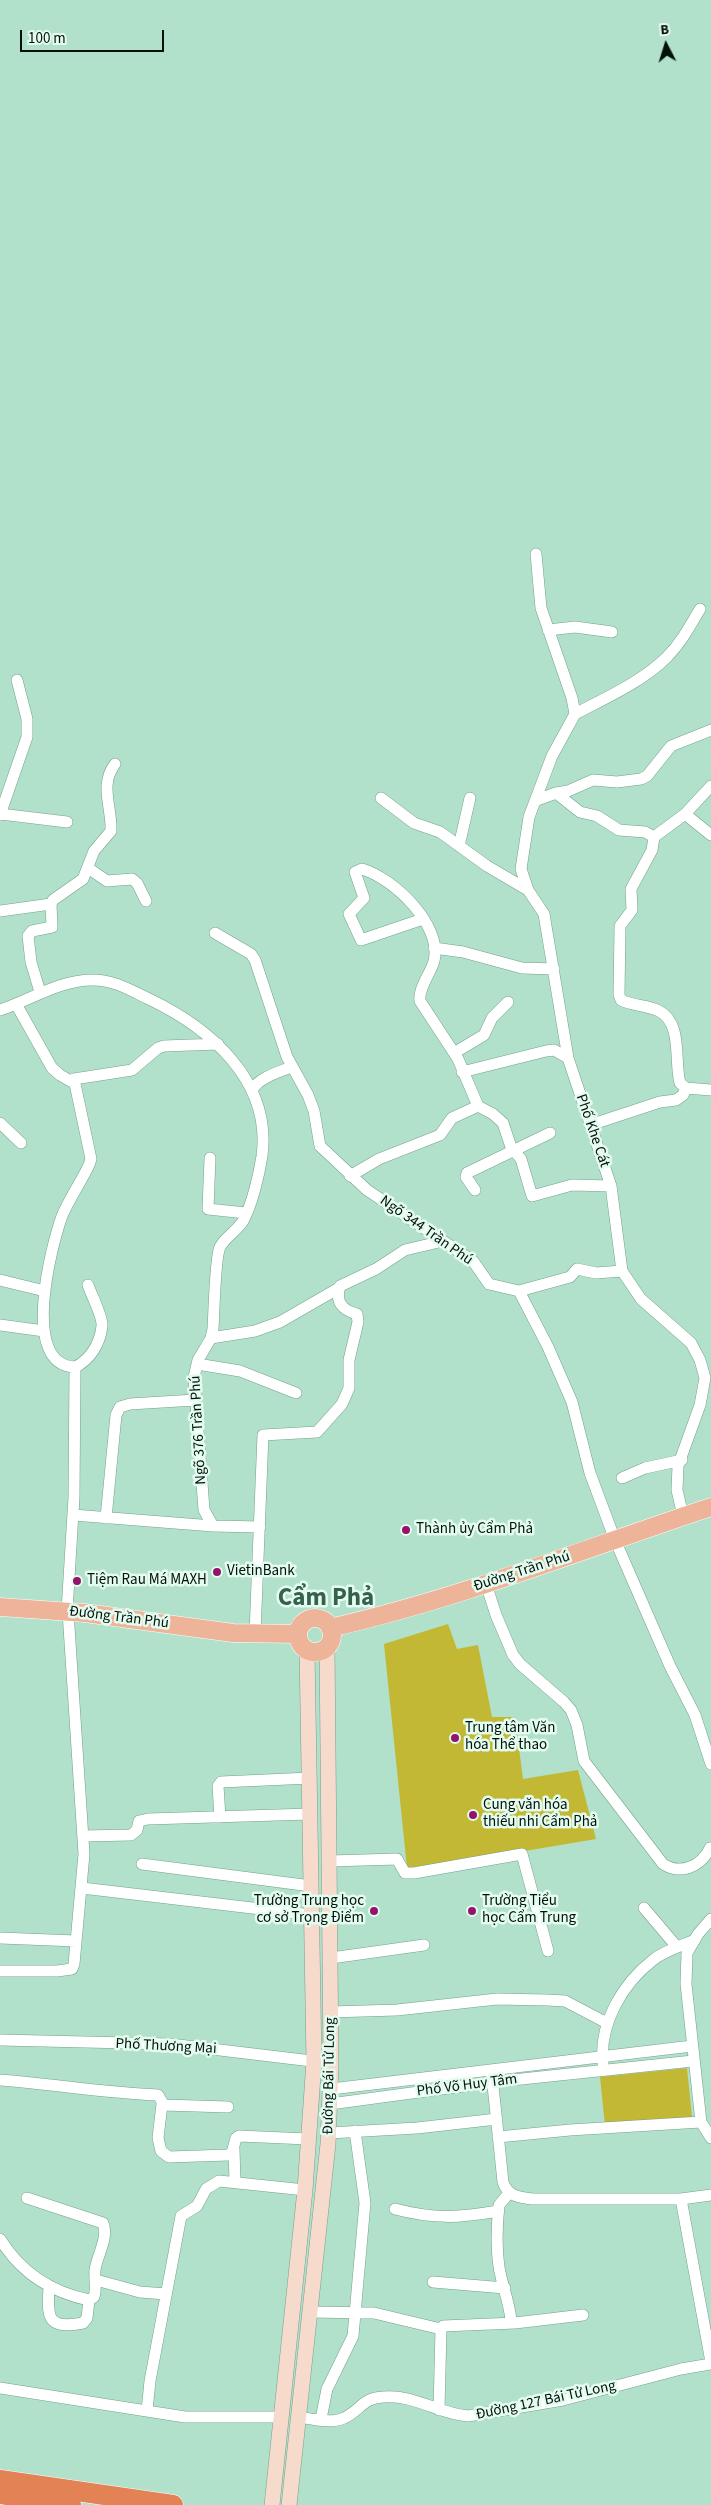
<!DOCTYPE html>
<html>
<head>
<meta charset="utf-8">
<style>
  body { margin:0 }
  #map { position:relative; width:711px; height:2505px; overflow:hidden; background:#b1e0cb; font-family:"Source Sans 3",sans-serif }
  canvas { display:block }
  .north { position:absolute; left:641px; top:20px; width:50px; height:50px; -webkit-text-stroke:4px #e4fbf0; paint-order:stroke; rotate:355deg; font-size:14px; font-weight:700; line-height:20px; text-align:center; color:#02110a }
  .north::after { content:''; display:block; margin:auto; width:18px; height:22px; background:#02110a; clip-path:polygon(50% 0,100% 100%,50% 72%,0 100%) }
  .scale { position:absolute; left:20px; top:30px; width:144px; height:22px; box-sizing:border-box; border:2px solid #02110a; border-top:0; padding-left:6px; font-size:15px; line-height:18px; white-space:nowrap; color:#02110a; -webkit-text-stroke:4px #e4fbf0; paint-order:stroke }
</style>
</head>
<body>
<div id="map">
<canvas width="711" height="2505"></canvas>
<div class="north">B</div>
<div class="scale">100 m</div>
</div>
<script>
const ctx = document.querySelector('canvas').getContext('2d');
ctx.lineJoin = 'round';
function fill(path, color) {
  ctx.fillStyle = color;
  ctx.fill(path, 'evenodd');
}
function trace(path, color, width, dash) {
  ctx.strokeStyle = color;
  ctx.lineWidth = width;
  ctx.lineCap = dash ? 'butt' : 'round';
  ctx.setLineDash(dash || []);
  ctx.stroke(path);
}
function label(font, color, halo, rows, align = 'center') {
  ctx.font = font + ' "Source Sans 3",sans-serif';
  ctx.lineWidth = 5;
  ctx.setLineDash([]);
  ctx.textBaseline = 'middle';
  ctx.strokeStyle = halo;
  ctx.fillStyle = color;
  for (const [text, x, y, turn = 0] of rows) {
    ctx.save();
    ctx.translate(x, y);
    ctx.rotate((+turn || 0) * Math.PI / 180);
    ctx.textAlign = isNaN(turn) ? turn : align;
    if (halo) ctx.strokeText(text, 0, 0);
    ctx.fillText(text, 0, 0);
    ctx.restore();
  }
}
fill(new Path2D(`
  M448,1624L457,1649L478,1645L492,1717H515L523,1779L578,1770L596,1839L412,1870L407,1868L384,1644Z
  M687,2068L692,2117L605,2126L600,2077Z`), '#c2b833');
const street = new Path2D(`
  M548,630L575,627L612,632
  M575,714C605,698 642,682 667,657C681,643 690,626 700,609
  M556,793L568,791L593,780L617,782L641,779L647,776L671,746L711,730
  M381,798L414,823L440,832L487,866L528,890L544,914L568,1058L611,1186L622,1271L641,1299L691,1343L700,1360L705,1378L700,1405L678,1466L677,1490L683,1516
  M537,800L556,793L580,812L597,816L619,830L645,832L654,837L652,850L631,889L632,910L620,926L619,995L621,1000C633,1006 647,1005 659,1011C683,1023 674,1062 680,1083L686,1088L711,1090
  M0,814L67,822
  M685,814L711,835
  M0,815L27,737V719L17,680
  M654,837L685,814L711,786
  M459,846L470,798
  M88,868L107,881L132,879L137,883L146,901
  M528,890L521,869L529,817L552,756L575,714L572,698L541,608L536,554
  M0,911L51,904
  M215,933L251,954L255,960L287,1057L308,1095L314,1111L320,1146L367,1190L473,1261L489,1284L519,1291L548,1347L572,1402L590,1473L615,1540L670,1666L695,1715L711,1764
  M434,948L463,952L522,968L554,969
  M40,992L31,962L28,936L32,931L52,927L51,904L53,900L83,879L94,851L111,831C112,807 99,785 115,764
  M16,1004L52,1068L60,1075L74,1083
  M0,1010C31,1000 59,980 93,980C114,980 130,990 149,999C210,1028 272,1081 262,1156C259,1175 252,1205 243,1221C237,1231 225,1237 220,1247C215,1257 214,1314 213,1329L211,1338L198,1360L194,1377L204,1510L213,1526L260,1527
  M454,1053L484,1035L492,1018L508,1002
  M462,1072L546,1051L554,1050L568,1058
  M252,1090C260,1077 277,1073 291,1067
  M478,1106L493,1114L503,1123L511,1147L521,1159L532,1196L572,1185L611,1186
  M0,1123L21,1143
  M590,1125L660,1102L676,1100L683,1095L686,1088
  M210,1158L208,1209L246,1213
  M350,1176L379,1159L440,1135L452,1118L478,1106L458,1059L420,1001C418,988 431,973 434,961C443,925 393,878 362,869L355,872L364,898L349,914L361,940L423,919
  M475,1190L466,1177L467,1173L550,1133
  M0,1280L45,1291
  M519,1291L570,1277L577,1269L596,1273L622,1271
  M0,1325L44,1331
  M211,1338L255,1331L280,1322L339,1288
  M197,1364L240,1371L296,1393
  M75,1367C20,1366 51,1247 62,1216C69,1199 81,1182 89,1165L91,1159L74,1079L132,1070L158,1048L164,1046L218,1044
  M75,1367C90,1360 100,1344 102,1326C103,1317 91,1294 88,1285
  M622,1478L645,1468L682,1460
  M73,1515L213,1526
  M106,1518L116,1415L120,1407L130,1404L195,1400
  M486,1584L496,1615L513,1655L520,1664L564,1702L571,1710L577,1725L584,1761L663,1864C680,1875 701,1867 710,1848
  M67,1611L74,1497L75,1367
  M255,1633L263,1435L317,1432L342,1404L349,1388V1360L358,1322L357,1314C342,1310 335,1302 340,1286L376,1269L405,1250L443,1241
  M220,1817L218,1786L221,1782L310,1778
  M83,1836L131,1835L137,1830L139,1821L148,1819L310,1814
  M330,1861L397,1859L405,1873H414L522,1854L548,1951
  M142,1864L311,1886
  M82,1888L312,1915
  M644,1908L677,1947
  M711,1919L698,1934L687,1953L686,1984L701,2122L711,2138
  M0,1938L76,1941
  M331,1958L424,1945
  M0,1971H57L72,1969L74,1964L84,1854L68,1612
  M331,2012L397,2010L497,1999L547,2000L565,2001L607,2023
  M0,2040L170,2044L320,2062
  M603,2063C599,2024 622,1984 653,1960C664,1951 681,1946 695,1940
  M492,2076L503,2182C508,2197 519,2197 532,2199H681L711,2195
  M0,2080C53,2084 105,2093 158,2095L164,2105L228,2107
  M331,2089L692,2046
  M162,2104L158,2138L161,2151L169,2157L228,2155L232,2153L236,2138L239,2136L308,2139
  M330,2104L493,2082L693,2061
  M329,2133L417,2128L497,2119
  M498,2137L570,2130L701,2122
  M234,2149L235,2182
  M509,2193L499,2205C497,2224 496,2247 499,2267C502,2285 509,2301 511,2320L515,2323L583,2315
  M681,2199L711,2362
  M395,2209C433,2219 459,2218 498,2211
  M0,2239C21,2273 50,2292 89,2300L94,2297C97,2287 94,2280 95,2270C97,2255 109,2238 103,2223L27,2198
  M96,2280L140,2292L166,2294
  M433,2282L505,2288
  M49,2288C47,2317 47,2330 83,2323L87,2318L89,2300
  M310,2312L374,2313L441,2329
  M0,2388L185,2417H281
  M439,2410L441,2329L443,2326L515,2323
  M147,2411L150,2381L181,2216L197,2206L206,2189L219,2181L305,2190
  M299,2417C312,2419 332,2424 344,2418C361,2410 362,2398 383,2397C414,2394 439,2414 468,2416L563,2400L681,2369L711,2364
  M321,2419L327,2389L353,2336L365,2203L355,2131`);
const secondary = new Path2D(`
  M272,2505L305,2190L314,2061L307,1649
  M289,2505L328,2144L331,2064L327,1646`);
const primary = new Path2D(`
  M0,1607L85,1613L233,1633L298,1634
  M298 1635a17 17 0 1 1 34 0a17 17 0 1 1-34 0Z
  M330,1628C461,1598 584,1549 711,1507`);
const highway = new Path2D(`
  M0,2480L173,2505
  M0,2494L71,2505`);
trace(street, '#74a18d', 12);
trace(secondary, '#74a18d', 16);
trace(primary, '#fff', 19);
trace(highway, '#fff', 21);
trace(street, '#fff', 11);
trace(secondary, '#f6dacc', 15);
trace(primary, '#eeb499', 18);
trace(highway, '#e28255', 20);
for (const [x, y, r, color] of [
  [406,1530,5,"#95136c"],
  [217,1572,5,"#95136c"],
  [77,1581,5,"#95136c"],
  [455,1738,5,"#95136c"],
  [473,1815,5,"#95136c"],
  [374,1911,5,"#95136c"],
  [472,1911,5,"#95136c"]
]) {
  const dot = new Path2D();
  dot.arc(x, y, r, 0, 2 * Math.PI);
  ctx.fillStyle = color;
  ctx.fill(dot);
  trace(dot, '#e4fbf0', 2);
}
label('15px', '#02110a', '#e4fbf0', [
  ["Phố Khe Cát",592,1131,71],
  ["Ngõ 344 Trần Phú",426,1231,35],
  ["Ngõ 376 Trần Phú",199,1430,-93],
  ["Đường Trần Phú",522,1572,-18],
  ["Đường Trần Phú",119,1618,7],
  ["Phố Thương Mại",166,2047,3],
  ["Đường Bái Tử Long",330,2076,-89],
  ["Phố Võ Huy Tâm",467,2086,-7],
  ["Đường 127 Bái Tử Long",546,2401,-12]
]);
label('15px', '#02110a', '#e4fbf0', [
  ["Thành ủy Cẩm Phả",416,1530],
  ["VietinBank",227,1572],
  ["Tiệm Rau Má MAXH",87,1581],
  ["Trung tâm Văn",465,1729],
  ["hóa Thể thao",465,1746],
  ["Cung văn hóa",483,1806],
  ["thiếu nhi Cẩm Phả",483,1823],
  ["Trường Trung học",364,1902,"right"],
  ["cơ sở Trọng Điểm",364,1919,"right"],
  ["Trường Tiểu",482,1902],
  ["học Cẩm Trung",482,1919]
], 'left');
label('bold 25px', '#36614f', '#e4fbf0', [
  ["Cẩm Phả",326,1600]
]);
</script>
</body>
</html>
